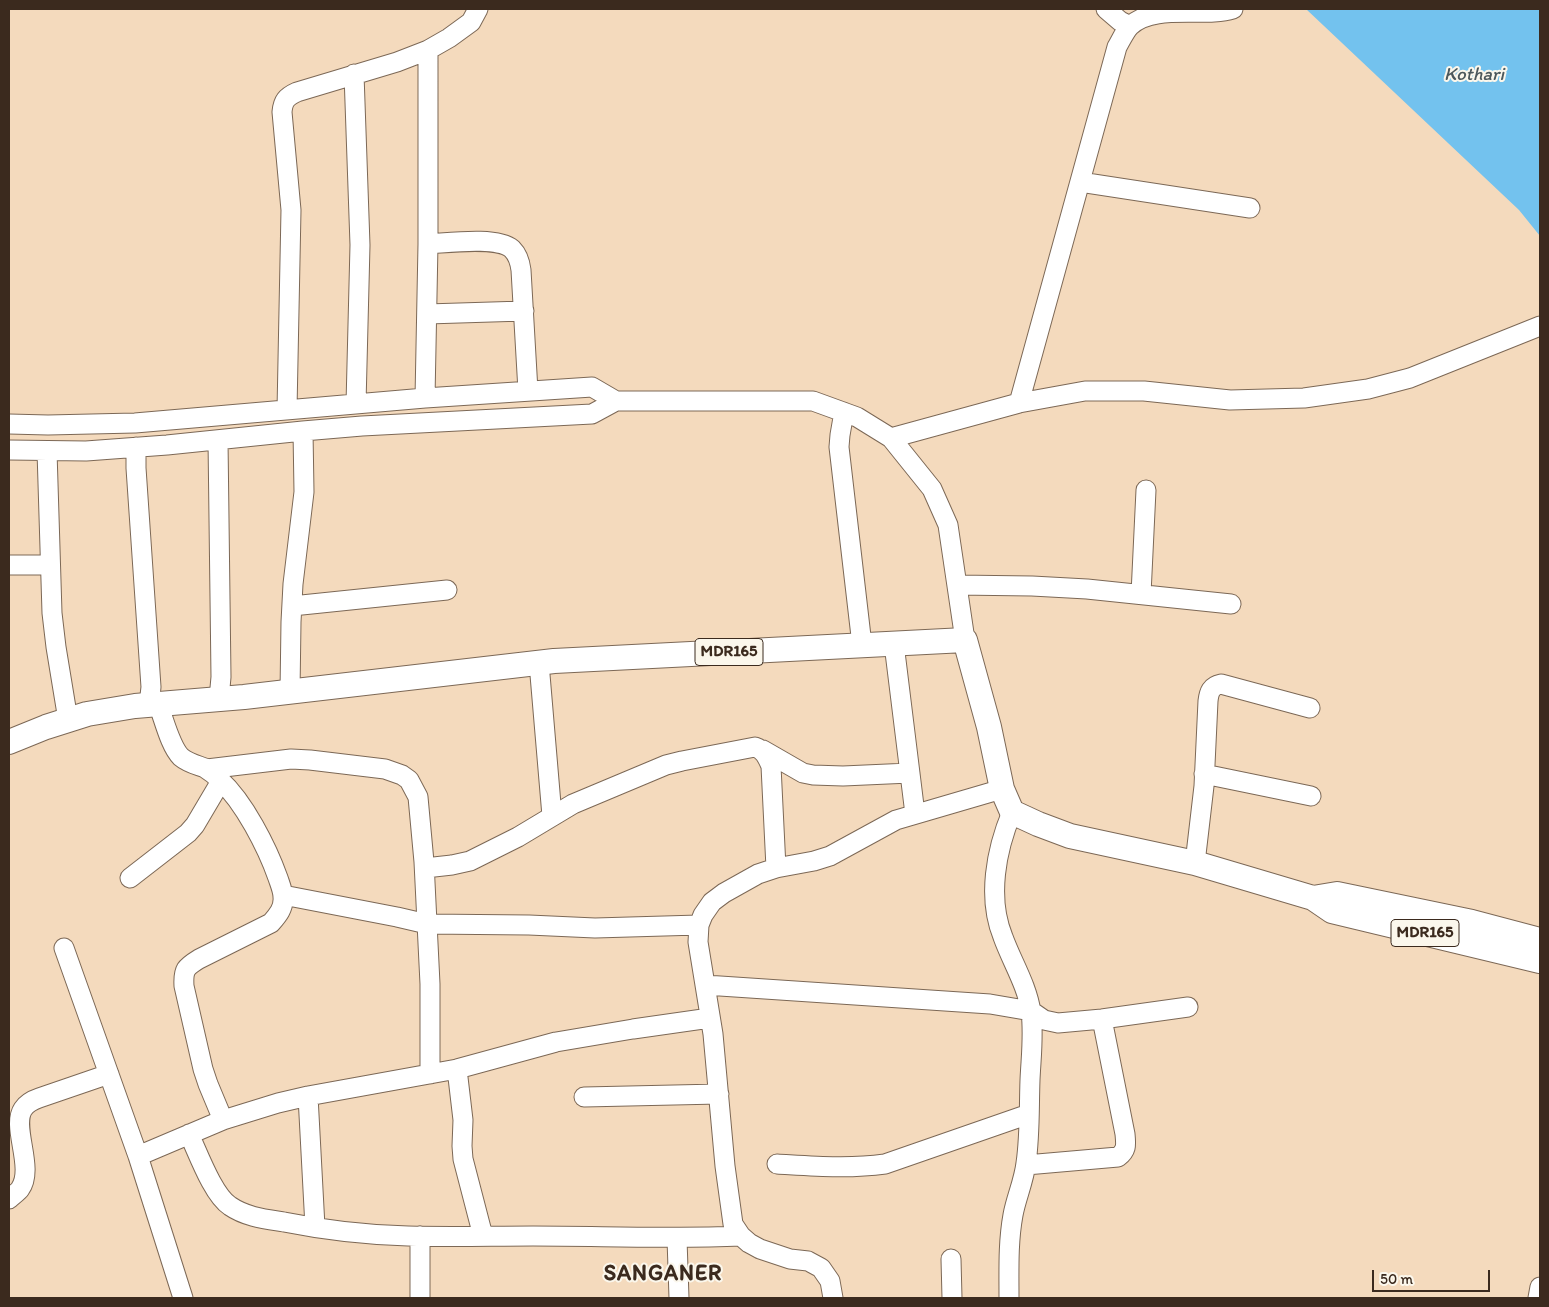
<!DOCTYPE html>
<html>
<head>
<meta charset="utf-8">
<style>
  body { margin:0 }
  #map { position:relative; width:1549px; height:1307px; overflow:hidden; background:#f4dabd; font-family:Itim,sans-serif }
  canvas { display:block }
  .frame { position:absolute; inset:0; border:10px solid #3b2a1e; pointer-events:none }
  .scale { position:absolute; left:1372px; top:1270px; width:118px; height:22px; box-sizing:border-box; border:2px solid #3b2a1e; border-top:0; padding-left:6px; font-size:15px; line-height:18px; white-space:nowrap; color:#3b2a1e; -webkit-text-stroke:4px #fbf7ec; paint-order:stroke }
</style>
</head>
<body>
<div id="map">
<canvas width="1549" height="1307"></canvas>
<div class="frame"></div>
<div class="scale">50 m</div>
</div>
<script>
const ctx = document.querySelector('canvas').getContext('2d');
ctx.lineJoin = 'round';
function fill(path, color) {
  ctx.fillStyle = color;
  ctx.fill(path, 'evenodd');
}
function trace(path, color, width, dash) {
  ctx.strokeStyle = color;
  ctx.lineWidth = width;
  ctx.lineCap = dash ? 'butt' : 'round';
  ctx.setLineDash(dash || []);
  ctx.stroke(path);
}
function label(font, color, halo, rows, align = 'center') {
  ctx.font = font + ' Itim,sans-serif';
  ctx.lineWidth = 4;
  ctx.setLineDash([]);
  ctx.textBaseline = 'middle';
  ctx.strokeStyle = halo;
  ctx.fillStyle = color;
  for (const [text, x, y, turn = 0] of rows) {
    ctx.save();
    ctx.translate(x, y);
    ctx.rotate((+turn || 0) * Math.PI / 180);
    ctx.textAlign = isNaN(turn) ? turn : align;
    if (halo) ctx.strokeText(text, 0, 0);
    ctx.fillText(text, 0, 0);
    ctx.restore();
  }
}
fill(new Path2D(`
  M1306,9H1540V236L1519,210Z`), '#73c2ee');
const minor = new Path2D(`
  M1106,9L1120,21L1130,26
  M354,74L360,245L356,404
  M1080,182L1250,208
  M428,244C448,243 497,236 512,249C518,255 520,262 521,270L528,391
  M427,314L524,311
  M425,398L428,244V50
  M1019,403L1117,47C1121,40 1125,31 1130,26C1154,3 1204,18 1233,9
  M287,410L291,210L282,112C283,101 286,97 297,92L397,62L428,50L449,38L471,22L478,9
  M844,412L840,435L839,447L862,645
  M9,424L48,425L135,423L425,398L592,387L616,401H813L857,417L891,438L932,489L948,525L965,640
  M891,438L1019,403L1085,391H1144L1230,400L1304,398L1368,389L1410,378L1540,326
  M218,440L221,677L219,699
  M136,447V468L151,687L149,705
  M9,450L86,451L167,445L303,431L362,426L592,414L616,401
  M47,451L52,613L56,647L68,720
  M9,565H50
  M957,585L1032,586L1087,589L1231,604
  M1141,594L1146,490
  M292,606L447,590
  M894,644L915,814
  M539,663L552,816
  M290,692L291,622L293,584L304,492L303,431
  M158,704C164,719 170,746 181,757C188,763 197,765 205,768C210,771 216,776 220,780C244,802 267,847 278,878C280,884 283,891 283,897C284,908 278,915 271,923L199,959C186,967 183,969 184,986L203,1069L208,1084L223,1120
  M763,750L803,773L813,775L843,776L910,773
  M207,769L291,759L310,760L385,769L402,775L409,780L418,797L424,862L430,984V1074
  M1204,774L1311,796
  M1195,863L1204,786L1208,701C1209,692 1211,686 1221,684L1310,708
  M425,868L452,865L470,861L518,837L573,804L666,765L682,761L755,747C764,750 767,757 771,766L776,868
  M130,878L188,833L195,825L221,781
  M283,895L397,917L427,924L529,925L595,928L699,925
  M64,948L138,1156L183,1298
  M705,985L990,1004L1031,1011L1044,1020L1058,1023L1102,1019L1188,1007
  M457,1069L463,1120L462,1146L463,1159L483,1236
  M308,1096L315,1227
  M584,1097L719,1094
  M189,1134C198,1153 213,1195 230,1206C246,1217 265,1219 284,1222C324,1230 367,1235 408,1236C450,1237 491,1236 533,1236C602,1236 672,1239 741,1236
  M138,1156L223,1120L278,1103L308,1096L457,1069L556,1042L633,1029L710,1018
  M777,1164C813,1166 848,1169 885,1164L1029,1114
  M1026,1165L1118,1157C1127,1150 1126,1145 1125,1134L1102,1019
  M9,1199C12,1196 18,1192 20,1189C35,1168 11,1127 23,1109C27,1103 33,1100 39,1098L109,1074
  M420,1236V1298
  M677,1239L679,1298
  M951,1259L952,1298
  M833,1298L830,1281L821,1268L808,1261L790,1259L760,1249L749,1243L741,1236L733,1224L725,1166L713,1034L698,942L699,925L703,915L712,902L724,893L758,874L776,868L814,861L830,856L896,820L1002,789
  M1009,1298C1009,1270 1008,1242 1013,1215C1016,1198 1024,1181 1026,1163C1030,1136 1029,1108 1030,1080C1031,1057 1034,1034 1031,1012C1027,985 1012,962 1003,937C987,898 996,850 1012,812
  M1538,1298L1540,1287`);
const major = new Path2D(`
  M9,742L46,727L87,714L135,706L244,697L554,661L965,640L989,727L1002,789L1012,812L1038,824L1070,836L1195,863L1313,898L1332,911L1540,961
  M1313,898L1337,894L1472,922L1540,940`);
trace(minor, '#7c6856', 21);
trace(major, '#7c6856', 26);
trace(minor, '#fff', 19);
trace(major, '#fff', 24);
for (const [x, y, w] of [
  [729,652,68],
  [1425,933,68]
]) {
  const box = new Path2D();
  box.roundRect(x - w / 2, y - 13.5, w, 27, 4);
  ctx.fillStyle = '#fbf7ec';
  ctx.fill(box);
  trace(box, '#3b2a1e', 1);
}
label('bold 16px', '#3b2a1e', null, [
  ["MDR165",729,652],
  ["MDR165",1425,933]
]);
label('italic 19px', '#4c585c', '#fbf7ec', [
  ["Kothari",1474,75]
]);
ctx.letterSpacing = '1px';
label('bold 22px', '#3b2a1e', '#fbf7ec', [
  ["SANGANER",663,1274]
]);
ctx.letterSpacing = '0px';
</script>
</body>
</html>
